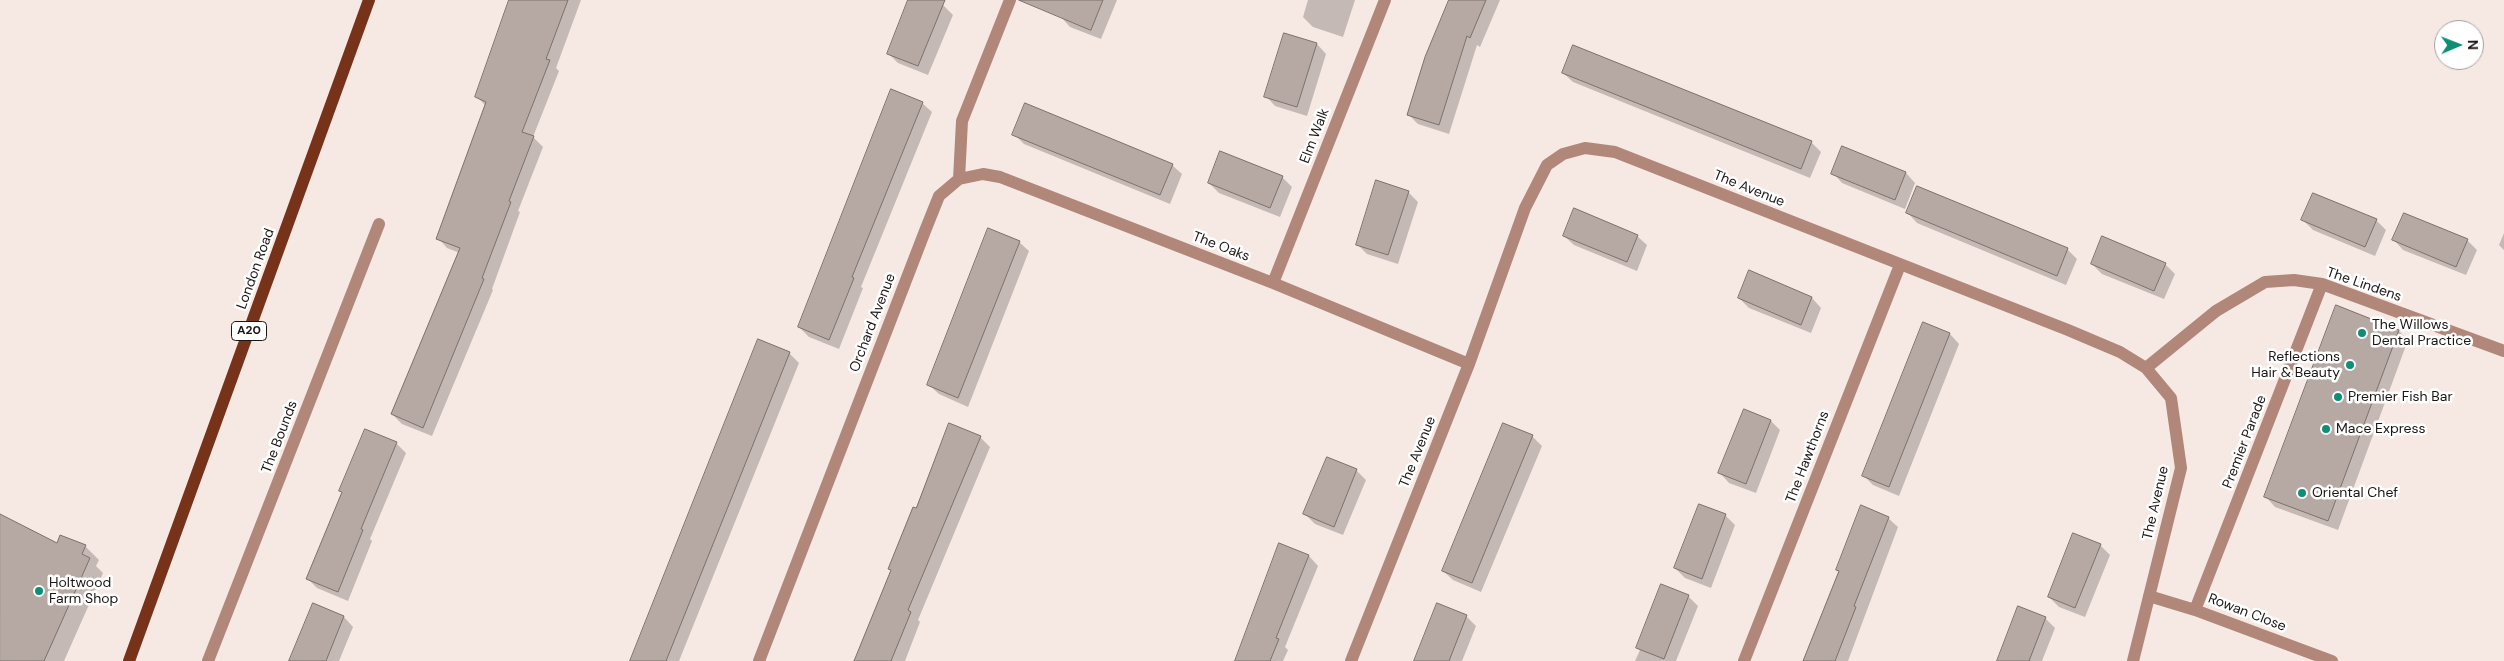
<!DOCTYPE html>
<html>
<head>
<meta charset="utf-8">
<style>
  body { margin:0 }
  #map { position:relative; width:2504px; height:661px; overflow:hidden; background:#f6e8e3; font-family:"DM Sans",sans-serif }
  canvas { display:block }
  .north { position:absolute; left:2434px; top:20px; width:50px; height:50px; box-sizing:border-box; background:#fff; border:1px solid #a4a2a1; border-radius:50%; rotate:89deg; font-size:14px; font-weight:700; line-height:20px; text-align:center; color:#1b1614 }
  .north::after { content:''; display:block; margin:auto; width:18px; height:22px; background:#0d8f75; clip-path:polygon(50% 0,100% 100%,50% 72%,0 100%) }
</style>
</head>
<body>
<div id="map">
<canvas width="2504" height="661"></canvas>
<div class="north">N</div>
</div>
<script>
const ctx = document.querySelector('canvas').getContext('2d');
ctx.lineJoin = 'round';
function fill(path, color) {
  ctx.fillStyle = color;
  ctx.fill(path, 'evenodd');
}
function trace(path, color, width, dash) {
  ctx.strokeStyle = color;
  ctx.lineWidth = width;
  ctx.lineCap = dash ? 'butt' : 'round';
  ctx.setLineDash(dash || []);
  ctx.stroke(path);
}
function label(font, color, halo, rows, align = 'center') {
  ctx.font = font + ' "DM Sans",sans-serif';
  ctx.lineWidth = 5;
  ctx.setLineDash([]);
  ctx.textBaseline = 'middle';
  ctx.strokeStyle = halo;
  ctx.fillStyle = color;
  for (const [text, x, y, turn = 0] of rows) {
    ctx.save();
    ctx.translate(x, y);
    ctx.rotate((+turn || 0) * Math.PI / 180);
    ctx.textAlign = isNaN(turn) ? turn : align;
    if (halo) ctx.strokeText(text, 0, 0);
    ctx.fillText(text, 0, 0);
    ctx.restore();
  }
}
fill(new Path2D(`
  M510,0H581L556,68L559,71L533,137L543,147L518,211L520,212L492,289L493,290L432,436L402,424L392,414L460,253L447,248L438,238L486,106L477,97Z
  M910,0H931L943,5L953,15L928,75L898,63L888,53Z
  M1068,0H1117L1101,39L1070,27L1061,17Z
  M1308,0H1355L1343,37L1313,27L1303,17Z
  M1450,0H1500L1480,47L1477,45L1449,134L1418,124L1408,114Z
  M1317,44L1326,54L1307,116L1275,106L1266,96Z
  M1563,73L1811,142L1821,152L1810,178L1573,82Z
  M922,103L932,112L861,287L863,288L839,349L809,337L799,327Z
  M1014,134L1172,165L1182,174L1170,204L1024,144Z
  M1843,147L1906,173L1915,183L1905,209L1842,183L1833,173Z
  M1282,177L1292,187L1280,217L1219,193L1209,183Z
  M1408,192L1418,202L1398,264L1367,254L1357,244Z
  M1908,213L2067,249L2077,259L2066,285L1917,223Z
  M2303,220H2376L2386,230L2375,256L2313,230Z
  M2504,233V250L2499,245Z
  M1564,236H1637L1647,245L1637,271L1574,245Z
  M2394,240H2467L2477,250L2466,275L2403,250Z
  M1019,242L1029,251L968,407L939,394L929,385Z
  M2092,264H2165L2175,274L2164,299L2102,274Z
  M1750,272L1812,298L1821,308L1811,333L1749,308L1739,298Z
  M2336,307L2399,331L2408,340L2338,530L2275,507L2266,497Z
  M1950,334L1959,344L1899,496L1873,485L1863,475Z
  M789,353L799,363L679,661H631Z
  M1771,421L1780,430L1756,493L1729,483L1720,473Z
  M1532,436L1542,446L1481,592L1453,580L1443,571Z
  M980,437L990,447L918,620L920,622L905,661H857L892,571L889,569L916,509Z
  M396,443L406,453L370,539L372,541L348,601L317,588L308,579Z
  M1356,470L1366,480L1343,535L1315,524L1305,514Z
  M1699,505L1726,516L1735,525L1711,588L1685,578L1675,568Z
  M0,515L58,545L85,546L99,560L96,566L103,573L64,661H0Z
  M1888,518L1898,527L1848,661H1805L1840,572L1837,570Z
  M1280,545L1309,556L1318,566L1285,647L1288,650L1283,661H1236Z
  M2100,545L2110,555L2085,617L2059,607L2049,597Z
  M1688,596L1698,606L1676,661H1635L1640,650L1637,648Z
  M1466,616L1476,626L1462,661H1415Z
  M344,617L353,627L339,661H290Z
  M2045,618L2055,628L2042,661H1998Z`), '#0003');
const building = new Path2D(`
  M509,0H568L546,59L550,60L522,132L534,136L509,201L511,202L482,278L484,279L423,428L391,414L460,248L436,239L486,102L475,97Z
  M908,0H945L918,66L887,54Z
  M1019,0H1103L1091,30Z
  M1449,0H1486L1470,38L1467,36L1439,125L1407,115L1425,57Z
  M1284,33L1317,43L1297,107L1264,97Z
  M1573,45L1812,141L1801,169L1562,73Z
  M891,89L923,102L852,277L854,278L829,340L798,327Z
  M1025,103L1173,164L1160,195L1012,135Z
  M1842,146L1906,172L1895,200L1831,174Z
  M1220,151L1283,176L1270,208L1208,183Z
  M1376,180L1409,191L1388,255L1356,245Z
  M1917,186L2068,248L2057,276L1906,213Z
  M2313,193L2377,219L2365,247L2301,220Z
  M1574,208L1638,235L1627,262L1563,236Z
  M2404,213L2468,239L2456,267L2392,240Z
  M988,228L1020,241L958,398L927,385Z
  M2102,236L2166,263L2154,291L2091,264Z
  M1749,270L1812,297L1801,325L1738,298Z
  M2336,305L2399,330L2328,521L2264,497Z
  M1923,322L1950,333L1889,487L1862,476Z
  M758,339L790,352L752,447L666,661H630Z
  M1744,409L1771,420L1746,484L1718,473Z
  M949,423L981,436L908,610L911,612L891,661H854L891,570L888,569L913,507L916,508Z
  M1503,423L1533,435L1472,583L1442,571Z
  M365,429L397,442L361,529L363,530L338,592L306,579L342,492L339,491Z
  M1327,457L1357,469L1334,527L1303,514Z
  M1699,504L1726,514L1702,579L1674,568Z
  M1861,505L1889,517L1854,606L1856,607L1835,661H1803L1839,571L1836,570Z
  M0,514L57,543L60,535L86,545L82,554L90,558L44,661H0Z
  M2073,533L2101,544L2075,608L2048,597Z
  M1279,543L1309,555L1276,638L1279,639L1270,661H1235Z
  M1661,584L1689,595L1664,659L1636,648Z
  M313,603L344,616L326,661H289Z
  M1437,603L1467,615L1449,661H1414Z
  M2018,606L2046,617L2029,661H1997Z`);
fill(building, '#b6a9a4');
trace(building, '#7c706b', 1);
trace(new Path2D(`
  M959,179L983,174L1000,177L1273,283L1469,364
  M1273,283L1385,0
  M2146,368L2216,311L2265,282L2294,280L2322,284L2504,351
  M2149,596L2195,610L2332,661
  M2195,610L2322,284
  M208,661L379,224
  M759,661L925,231L939,196L959,179L962,121L1010,0
  M1351,661L1469,364L1525,208L1547,165L1563,154L1585,148L1615,152L2068,330L2120,352L2146,368L2171,398L2181,468L2133,661
  M1744,661L1900,265`), '#b08779', 12);
trace(new Path2D(`
  M129,661L369,0`), '#77331a', 12);
for (const [x, y, r, color] of [
  [2362,333,5,"#0d8f75"],
  [2350,365,5,"#0d8f75"],
  [2338,397,5,"#0d8f75"],
  [2326,429,5,"#0d8f75"],
  [2302,493,5,"#0d8f75"],
  [39,591,5,"#0d8f75"]
]) {
  const dot = new Path2D();
  dot.arc(x, y, r, 0, 2 * Math.PI);
  ctx.fillStyle = color;
  ctx.fill(dot);
  trace(dot, '#fff', 2);
}
for (const [x, y, w] of [
  [249,331,35]
]) {
  const box = new Path2D();
  box.roundRect(x - w / 2, y - 9.5, w, 19, 4);
  ctx.fillStyle = '#fff';
  ctx.fill(box);
  trace(box, '#1b1614', 1);
}
label('bold 12px', '#1b1614', null, [
  ["A20",249,331]
]);
label('14px', '#1b1614', '#fff', [
  ["Elm Walk",1315,136,-69],
  ["The Avenue",1749,189,22],
  ["The Oaks",1221,247,21],
  ["London Road",256,269,-70],
  ["The Lindens",2364,285,19],
  ["Orchard Avenue",873,323,-69],
  ["The Bounds",280,437,-69],
  ["Premier Parade",2245,442,-69],
  ["The Avenue",1418,452,-68],
  ["The Hawthorns",1808,457,-69],
  ["The Avenue",2156,503,-77],
  ["Rowan Close",2247,613,21]
]);
label('14px', '#1b1614', '#fff', [
  ["The Willows",2372,325],
  ["Dental Practice",2372,341],
  ["Reflections",2340,357,"right"],
  ["Hair & Beauty",2340,373,"right"],
  ["Premier Fish Bar",2348,397],
  ["Mace Express",2336,429],
  ["Oriental Chef",2312,493],
  ["Holtwood",49,583],
  ["Farm Shop",49,599]
], 'left');
</script>
</body>
</html>
